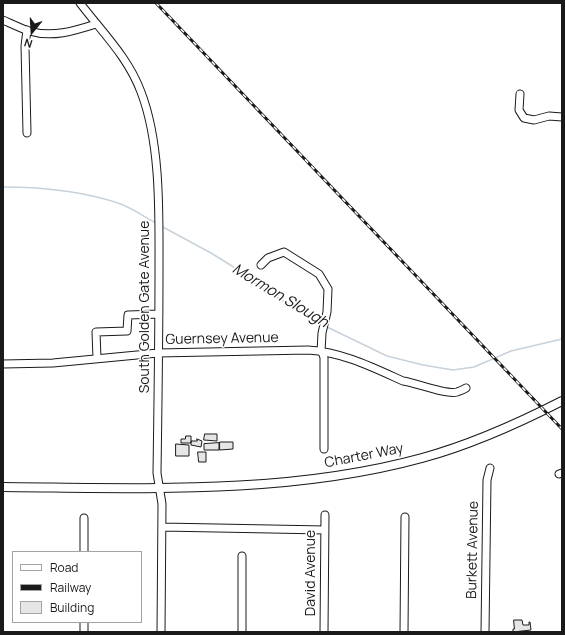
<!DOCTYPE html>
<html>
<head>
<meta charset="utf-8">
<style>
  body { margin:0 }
  #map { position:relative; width:565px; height:635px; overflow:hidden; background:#fff; font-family:Manrope,sans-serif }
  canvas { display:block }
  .frame { position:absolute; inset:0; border:4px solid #1a1a1a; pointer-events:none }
  .legend { position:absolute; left:12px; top:551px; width:130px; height:72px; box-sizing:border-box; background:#fff; border:1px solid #a3a3a3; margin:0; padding:5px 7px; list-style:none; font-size:12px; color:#1a1a1a }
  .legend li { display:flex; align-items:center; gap:8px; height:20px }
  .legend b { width:20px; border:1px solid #a3a3a3 }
  .north { position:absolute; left:12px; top:12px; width:40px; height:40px; -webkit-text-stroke:3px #fff; paint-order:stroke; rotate:198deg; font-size:11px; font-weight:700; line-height:16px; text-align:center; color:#1a1a1a }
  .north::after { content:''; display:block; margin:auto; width:14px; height:18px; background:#1a1a1a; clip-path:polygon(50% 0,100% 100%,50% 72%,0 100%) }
</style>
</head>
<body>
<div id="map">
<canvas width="565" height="635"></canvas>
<div class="frame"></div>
<ul class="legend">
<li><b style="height:5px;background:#fff"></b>Road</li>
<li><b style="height:5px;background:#1a1a1a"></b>Railway</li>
<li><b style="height:11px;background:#e6e6e6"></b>Building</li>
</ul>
<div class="north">N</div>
</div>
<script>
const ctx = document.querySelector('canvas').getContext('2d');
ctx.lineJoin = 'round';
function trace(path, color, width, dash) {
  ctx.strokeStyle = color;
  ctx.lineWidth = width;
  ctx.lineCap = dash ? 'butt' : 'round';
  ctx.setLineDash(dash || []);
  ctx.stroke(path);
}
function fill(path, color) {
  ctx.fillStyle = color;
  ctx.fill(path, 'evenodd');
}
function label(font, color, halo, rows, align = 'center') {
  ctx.font = font + ' Manrope,sans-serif';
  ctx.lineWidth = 3;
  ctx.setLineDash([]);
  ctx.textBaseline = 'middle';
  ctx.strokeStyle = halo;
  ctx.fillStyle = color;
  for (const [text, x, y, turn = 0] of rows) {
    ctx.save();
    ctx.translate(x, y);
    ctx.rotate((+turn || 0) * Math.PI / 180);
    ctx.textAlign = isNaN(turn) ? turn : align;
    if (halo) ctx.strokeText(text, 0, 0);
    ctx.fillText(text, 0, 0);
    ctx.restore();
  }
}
trace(new Path2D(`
  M3,187C43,187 83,191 121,204C133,209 145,217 156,223
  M161,226L211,253L232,266L257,285L322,324
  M327,327L387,356L423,365L453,370L474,367L511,351L562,339`), '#c6d2dc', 1.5);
const building = new Path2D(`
  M205,434H217V441L204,440Z
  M186,436H191V443H181V439H185Z
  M197,439L202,441L201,447L191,445V441H197Z
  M220,442H233V449L220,450Z
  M219,443V450H204V444Z
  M176,444L189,445V456H176Z
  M198,452H206V462H199Z
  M514,620H522L523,625H529V622H530L531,630L513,632V629H514Z`);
fill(building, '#e6e6e6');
trace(building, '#1a1a1a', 1);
const minor = new Path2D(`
  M80,3C102,32 128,57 141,92C161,144 159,214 159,269C159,337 158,405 157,473L162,504L161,632
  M3,20C12,24 20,28 29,31C52,38 74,31 96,24
  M520,94L519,110L524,118L534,120L549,116L562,117
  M27,133L25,46L27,30
  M261,265L268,258L284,252L319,274L328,289L327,312L322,333L321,352L323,354L324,358V449
  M97,358L96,332L127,331L128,315L159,314
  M3,364L53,363L158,353L308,350C342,352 372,367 403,381C417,383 446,395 457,392C460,391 463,390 466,388
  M559,474L562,473
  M162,527L325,530
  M84,552V518
  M84,632V622
  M242,632V556
  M324,632L325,515
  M404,632L405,517
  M485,632L487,480L490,468`);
const major = new Path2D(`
  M3,487C142,488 287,495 422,458C470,445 517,424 562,401`);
trace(minor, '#1a1a1a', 9);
trace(major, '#1a1a1a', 10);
trace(minor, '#fff', 7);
trace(major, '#fff', 8);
const rail = new Path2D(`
  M156,3L562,429`);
trace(rail, '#1a1a1a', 3);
trace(rail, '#fff', 1.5, [4.5]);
label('14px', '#1a1a1a', '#fff', [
  ["South Golden Gate Avenue",145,307,-90],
  ["Guernsey Avenue",222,339,-1],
  ["Charter Way",364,456,-11],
  ["Burkett Avenue",473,550,-89],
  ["David Avenue",311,573,-90]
]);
label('italic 15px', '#1a1a1a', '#fff', [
  ["Mormon Slough",280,296,31]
]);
</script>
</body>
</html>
